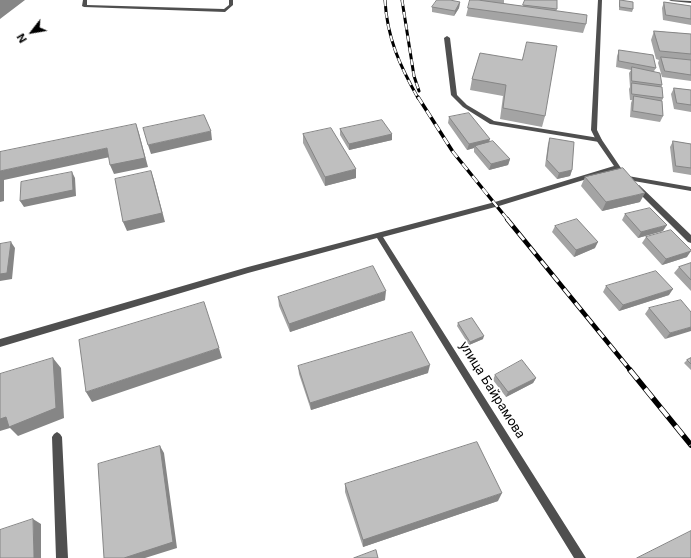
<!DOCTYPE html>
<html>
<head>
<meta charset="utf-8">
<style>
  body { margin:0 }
  #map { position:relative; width:691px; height:558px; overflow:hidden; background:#fff; font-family:Inter,sans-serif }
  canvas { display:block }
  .north { position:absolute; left:12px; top:12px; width:40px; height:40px; -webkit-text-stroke:3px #fff; paint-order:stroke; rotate:239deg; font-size:11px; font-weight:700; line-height:16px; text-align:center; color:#000 }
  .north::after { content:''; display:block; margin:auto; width:14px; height:18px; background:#000; clip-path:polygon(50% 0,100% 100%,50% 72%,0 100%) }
</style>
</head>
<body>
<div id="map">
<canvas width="691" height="558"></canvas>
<div class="north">N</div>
</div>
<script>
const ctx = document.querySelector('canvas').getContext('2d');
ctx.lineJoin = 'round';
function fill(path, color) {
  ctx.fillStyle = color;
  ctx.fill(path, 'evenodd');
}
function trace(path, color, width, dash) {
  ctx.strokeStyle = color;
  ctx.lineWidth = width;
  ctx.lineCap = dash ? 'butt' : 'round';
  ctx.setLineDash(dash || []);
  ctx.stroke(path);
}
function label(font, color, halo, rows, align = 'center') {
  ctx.font = font + ' Inter,sans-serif';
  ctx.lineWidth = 3.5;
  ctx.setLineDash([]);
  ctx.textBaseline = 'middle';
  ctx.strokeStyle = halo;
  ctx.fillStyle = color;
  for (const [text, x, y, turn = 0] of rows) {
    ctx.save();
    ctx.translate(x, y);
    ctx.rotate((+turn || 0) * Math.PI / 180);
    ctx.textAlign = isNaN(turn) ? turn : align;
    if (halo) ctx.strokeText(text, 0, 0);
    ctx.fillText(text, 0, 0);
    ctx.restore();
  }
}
fill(new Path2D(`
  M83,0H87V5L224,9L229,5V0H233V5L225,12L84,7L82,6Z
  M447,36L450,38L457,95L467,105L494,121L599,138L602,140L599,142L490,124L463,107L451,95L444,38Z`), '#4f4f4f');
fill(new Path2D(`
  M598,0H602L597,130L602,140L623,171L622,173H618L616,170L499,206L383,237L586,558H574L377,238L248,273L0,347V339L248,267L495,202L614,166L596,140L591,130Z
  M669,0L691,1V3L671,1Z
  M626,176H628L691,187V191L628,180H626Z
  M635,185H639L691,235V243L688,242L635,189L634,187Z
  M57,432L60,434L62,437L68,558H56L52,437L54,434Z`), '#4f4f4f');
const railFar3 = new Path2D(`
  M385,0C387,38 400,66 418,98
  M402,0L414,76L419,91`);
const railFar2 = new Path2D(`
  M418,97L453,152L508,220`);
const railFar1 = new Path2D(`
  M507,219L631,371`);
const rail = new Path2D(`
  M630,370L691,445`);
trace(railFar3, '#000', 3);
trace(railFar2, '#000', 3.5);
trace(railFar1, '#000', 4.5);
trace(rail, '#000', 5.5);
trace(railFar3, '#fff', 2, [6]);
trace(railFar2, '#fff', 2.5, [8]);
trace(railFar1, '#fff', 3, [9]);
trace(rail, '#fff', 4, [12]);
fill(new Path2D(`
  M481,0H504V4L523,6L525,0L557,9L556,11L586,24L583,33L466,16L468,8Z
  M620,0L633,9L632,12L619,10V3Z
  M460,2L459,8L454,16L432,12V7Z
  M664,2L691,6V25L663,20L662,8Z
  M654,31L691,34V81L662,77L658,63L659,60L656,59L651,40Z
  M619,50L656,68L654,71L662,85L661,87L663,98L662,101L663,116L660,122L630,117L631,103L632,100H630L629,89L630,87L629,73L631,70L616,67L617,56Z
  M480,53L545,116L542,127L500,119L503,96L470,90L472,79Z
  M674,88L691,90V112L674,109L671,94Z
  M449,117L489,142L510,159L508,165L489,170L474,152V148L467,150L448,123Z
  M340,129L392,134V140L349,150L340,135Z
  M303,134L356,178L325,186L303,143Z
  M550,138L572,170L570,176L557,179L545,166L548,144Z
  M673,141L691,144V175L673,172L670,147Z
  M585,177L640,202L602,211L581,186Z
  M625,214L663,231L638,238L622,220Z
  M555,226L595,248L574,257L552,232Z
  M646,237L687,257L662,265L642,243Z
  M691,263V291L674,273L679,267Z
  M606,286L669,295L619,311L603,292Z
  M278,297L385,300L290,332L279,306Z
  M649,308L691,312L665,339L645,314Z
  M458,323L483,339L469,345L457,326Z
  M691,358V370L684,363L687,360Z
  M298,366L428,373L311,410L299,374Z
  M495,375L536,378L533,383L506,397L493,380Z
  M345,484L498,501L363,547L345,492Z`), '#a4a4a4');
fill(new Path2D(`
  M0,0H25L0,19Z
  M460,2L459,8L454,16L455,11Z
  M136,124L139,133L148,167L114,174L110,165Z
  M211,131L212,140L151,154L148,145Z
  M392,134V140L349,150V144Z
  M490,139L488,146H475L474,148L467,150L469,144Z
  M107,148L110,157L4,180V201L0,202V171Z
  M510,159L508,165L489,170L491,164Z
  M356,169V178L325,186V177Z
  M572,170L570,176L557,179L559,173Z
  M151,171L154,180L165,222L127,231L123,222Z
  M72,172L75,178L76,196L24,207L20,201Z
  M645,193L640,202L602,211L606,202Z
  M667,225L663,231L638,238L641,232Z
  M11,242L15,248L12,279L0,281V274Z
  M598,242L595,248L574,257L576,250Z
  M691,251L687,257L662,265L666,259Z
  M673,289L669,295L619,311L623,305Z
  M386,291L385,300L290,332L289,324Z
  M691,327V331L665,339L670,333Z
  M484,336L483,339L469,345L470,342Z
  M219,348L222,358L92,402L86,392Z
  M53,358L61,368L64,418L18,436L10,428L0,431V419Z
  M430,365L428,373L311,410L310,403Z
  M536,378L533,383L506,397L508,392Z
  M160,446L164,453L177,548L145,558H124Z
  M502,493L498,501L363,547V540Z
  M33,519L41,524V558H34Z`), '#868686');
const building = new Path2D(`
  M437,0H450L460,2L455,11L432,7Z
  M470,0H478L587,15L586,24L468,8Z
  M525,0H557V9L523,5Z
  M620,0L633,2V9L620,7Z
  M664,2L691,6V19L666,15Z
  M654,31L691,34V54L660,51Z
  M527,42L557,46L545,116L503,108L506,85L472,79L480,53L522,60Z
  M619,50L653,55L656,68L619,61Z
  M661,57L691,60V75L665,71Z
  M632,67L660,73L662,85L632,81Z
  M632,83L662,87L663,98L632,94Z
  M674,88L691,90V105L677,103Z
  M634,96L662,101L663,116L633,111Z
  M469,113L490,139L469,144L449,117Z
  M204,115L211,131L148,145L143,128Z
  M382,120L392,134L349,144L340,129Z
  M136,124L145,158L110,165L107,148L0,171V152Z
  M331,128L356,169L325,177L303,134Z
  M550,138L574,142L572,170L559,173L547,160Z
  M493,141L510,159L491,164L475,146Z
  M673,141L691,144V168L676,166Z
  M623,168L645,193L606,202L585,177Z
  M151,171L162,213L123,222L115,179Z
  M72,172L73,190L20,201L21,182Z
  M650,208L667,225L641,232L625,214Z
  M577,219L598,242L576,250L555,226Z
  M671,230L691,250V251L666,259L646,237Z
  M11,242L7,273L0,274V244Z
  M691,263V280L679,267Z
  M373,266L386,291L289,324L278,297Z
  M656,271L673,289L623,305L606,286Z
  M681,300L691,312V327L670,333L649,308Z
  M204,302L219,348L86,392L79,340Z
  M472,318L484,336L470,342L458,323Z
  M412,332L430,365L310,403L298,366Z
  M53,358L56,408L9,427L6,417L0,419V374Z
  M691,358V364L687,360Z
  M522,360L536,378L508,392L495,375Z
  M477,442L502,493L363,540L345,484Z
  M160,446L173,542L124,558H104L98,464Z
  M33,519L34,558H0V530Z
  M691,531V558H637Z
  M376,550L378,558H354Z`);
fill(building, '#bfbfbf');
trace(building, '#868686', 1);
label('13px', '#000', '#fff', [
  ["улица Байрамова",492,390,58]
]);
</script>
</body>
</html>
